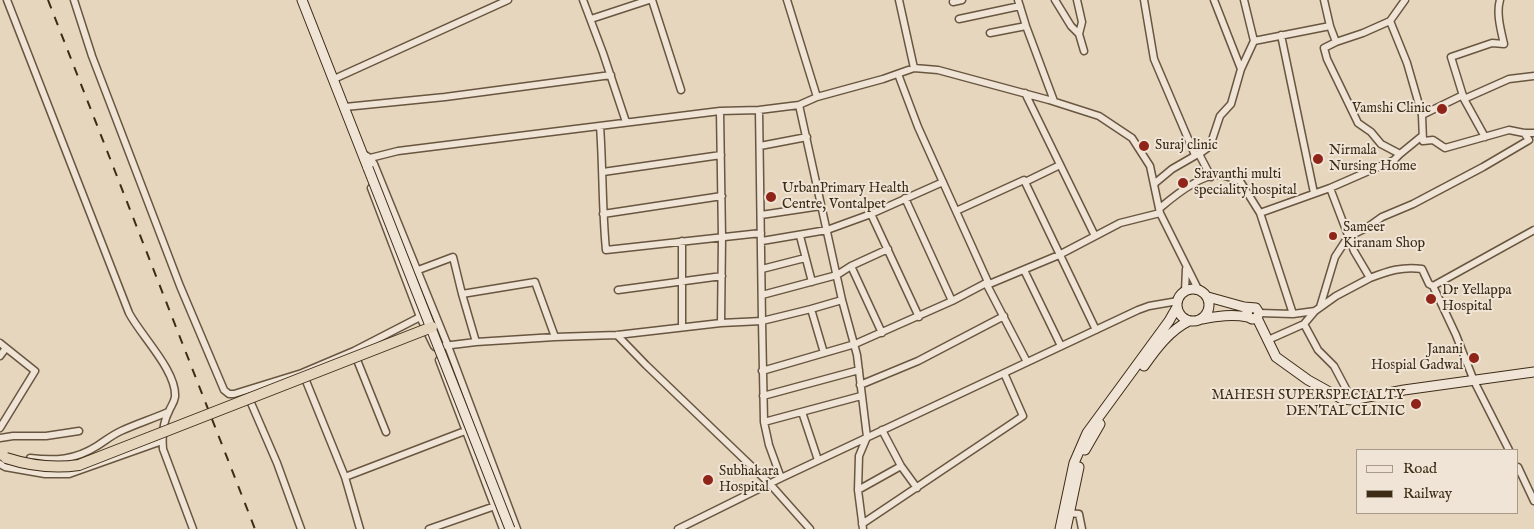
<!DOCTYPE html>
<html>
<head>
<meta charset="utf-8">
<style>
  body { margin:0 }
  #map { position:relative; width:1534px; height:529px; overflow:hidden; background:#e7d6be; font-family:"IM FELL English",serif }
  canvas { display:block }
  .legend { position:absolute; left:1356px; top:449px; width:162px; height:65px; box-sizing:border-box; background:#efe4d5; border:1px solid #a89a89; margin:0; padding:6px 9px; list-style:none; font-size:15px; color:#3d2c16 }
  .legend li { display:flex; align-items:center; gap:10px; height:25px }
  .legend b { width:25px; border:1px solid #a89a89 }
</style>
</head>
<body>
<div id="map">
<canvas width="1534" height="529"></canvas>
<ul class="legend">
<li><b style="height:6px;background:#efe4d5"></b>Road</li>
<li><b style="height:6px;background:#3d2c16"></b>Railway</li>
</ul>
</div>
<script>
const ctx = document.querySelector('canvas').getContext('2d');
ctx.lineJoin = 'round';
function trace(path, color, width, dash) {
  ctx.strokeStyle = color;
  ctx.lineWidth = width;
  ctx.lineCap = dash ? 'butt' : 'round';
  ctx.setLineDash(dash || []);
  ctx.stroke(path);
}
function label(font, color, halo, rows, align = 'center') {
  ctx.font = font + ' "IM FELL English",serif';
  ctx.lineWidth = 4;
  ctx.setLineDash([]);
  ctx.textBaseline = 'middle';
  ctx.strokeStyle = halo;
  ctx.fillStyle = color;
  for (const [text, x, y, turn = 0] of rows) {
    ctx.save();
    ctx.translate(x, y);
    ctx.rotate((+turn || 0) * Math.PI / 180);
    ctx.textAlign = isNaN(turn) ? turn : align;
    if (halo) ctx.strokeText(text, 0, 0);
    ctx.fillText(text, 0, 0);
    ctx.restore();
  }
}
const street = new Path2D(`
  M7,0L129,313C141,336 177,371 175,397C174,403 171,406 169,411C163,422 162,437 163,449L193,529
  M74,0L92,56L180,286L224,390L229,394H234L302,373L354,351L420,317
  M583,0L603,53L626,122
  M652,0L681,90
  M899,0L914,68
  M1018,0L1026,26L1054,101
  M1055,0L1071,26L1079,34L1084,51
  M1077,0L1082,22L1079,34
  M1144,0L1154,59L1195,155
  M1214,0L1241,69
  M1244,0L1254,41
  M1324,0L1330,26
  M953,2L962,0
  M591,19L649,0
  M959,19L1020,6
  M1390,21L1407,63L1422,115
  M990,33L1026,26
  M1281,35L1314,193
  M1336,42L1363,33L1390,21L1405,0
  M898,74L918,127L988,282L987,285L1027,362
  M334,79L508,0
  M1025,93L1095,236
  M817,97L883,79L914,68L938,70L1049,100L1099,116L1132,138L1150,166L1160,213L1198,289
  M1464,99L1451,57L1492,43L1504,44C1501,31 1496,13 1500,0
  M799,105L842,300L857,355L867,437L859,456L858,490L863,529
  M345,107L445,97L611,75
  M720,111L722,238L721,323
  M600,126C603,167 602,209 606,250L761,233
  M1485,137L1464,99L1509,79L1534,76
  M1423,141L1422,115L1463,95
  M760,146L807,137
  M362,153L370,158L398,151L720,111L759,110L799,105L817,97L787,0
  M1400,154L1422,136L1423,141L1433,140L1445,148L1509,130L1524,133H1534
  M370,158L374,164L448,346L517,529
  M603,172L721,155
  M1211,177L1199,154L1210,146L1220,116L1231,104L1241,69L1254,41L1330,26L1336,42L1324,48L1327,59L1358,123L1371,132L1381,144L1400,154L1394,160L1330,188
  M1025,182L1060,165
  M1154,184L1172,169L1198,154
  M371,188L420,317L434,346
  M905,198L952,301
  M1160,208C1174,196 1202,173 1221,175C1227,176 1234,179 1240,181L1260,213L1293,314L1259,313
  M956,211L1024,180L1096,330
  M1260,213L1330,188L1354,251L1370,278L1336,296L1315,311L1293,314
  M603,214L722,196
  M761,215L821,206
  M800,236L812,282
  M762,241L827,230L871,214
  M851,266L882,333
  M762,269L805,258
  M1024,270L1061,346
  M413,272L453,257L462,294L476,342
  M1370,278C1388,271 1403,266 1422,269L1429,284L1433,286L1456,335L1474,381L1509,450
  M987,285L1059,255L1120,223L1160,213
  M1433,286L1534,230
  M618,290L722,276
  M1185,291L1186,269
  M462,294L535,282L555,337
  M762,295L837,275L851,266L888,249
  M842,300L811,309L762,321L764,422L769,445L781,478L1138,310L1149,306L1178,301
  M1320,307L1335,257L1348,237L1368,227L1382,217L1413,204L1483,167L1529,140L1524,133
  M811,309L824,353
  M1315,311L1304,324L1318,350L1334,366L1352,400
  M919,317L871,214L943,182
  M682,327V241
  M617,335L646,365L770,484L810,529
  M1268,340L1304,324
  M0,343L35,371L0,428
  M435,347L476,342L555,337L617,335L721,323L762,321L759,110
  M355,355L386,432
  M0,356L6,348
  M439,360L503,529
  M762,371L855,344L952,301L988,282
  M304,376L345,477L465,431
  M860,385L918,361L1004,316
  M248,396L277,463L301,529
  M763,396L859,370
  M802,412L818,460
  M764,422L861,396
  M882,430L901,466L917,488
  M0,438L13,436H46L79,431
  M30,458C55,461 75,460 97,446C105,441 112,435 121,431C136,424 152,419 168,412
  M0,464L5,467L45,474H69L162,441
  M1518,467L1534,501
  M345,477L360,529
  M858,490L901,466
  M1068,513L1079,514L1082,529
  M862,524L1023,416L1004,373
  M429,529L495,506
  M678,529L781,478`);
const secondary = new Path2D(`
  M302,0L368,168
  M1177 305a16 16 0 1 1 32 0a16 16 0 1 1-32 0Z
  M1208,297L1244,307L1256,308L1259,313L1257,318L1252,319L1248,317L1247,311L1250,308
  M1257,318L1276,357L1308,380L1342,399L1352,400L1404,390L1534,372
  M1202,319C1218,316 1232,314 1248,317
  M1144,366C1156,349 1170,330 1189,321
  M1085,450L1100,424
  M1060,529L1074,463L1087,433L1169,321L1177,307
  M1066,529L1079,467`);
trace(street, '#685640', 9);
trace(secondary, '#3d2c16', 11);
trace(street, '#efe4d5', 6);
trace(secondary, '#efe4d5', 9);
trace(new Path2D(`
  M48,0L255,529`), '#3d2c16', 2, [9, 9]);
const secondaryBridge = new Path2D(`
  M368,168L510,529`);
const primaryBridge = new Path2D(`
  M6,458C31,466 53,469 79,465L432,327`);
trace(secondaryBridge, '#3d2c16', 11, []);
trace(primaryBridge, '#3d2c16', 12, []);
trace(secondaryBridge, '#efe4d5', 9);
trace(primaryBridge, '#e7d6be', 10);
for (const [x, y, r, color] of [
  [1442,109,6,"#8f2418"],
  [1144,146,6,"#8f2418"],
  [1318,159,6,"#8f2418"],
  [1183,183,6,"#8f2418"],
  [771,197,6,"#8f2418"],
  [1333,236,5,"#8f2418"],
  [1431,299,6,"#8f2418"],
  [1474,358,6,"#8f2418"],
  [1416,404,6,"#8f2418"],
  [708,480,6,"#8f2418"]
]) {
  const dot = new Path2D();
  dot.arc(x, y, r, 0, 2 * Math.PI);
  ctx.fillStyle = color;
  ctx.fill(dot);
  trace(dot, '#efe4d5', 2);
}
label('14px', '#3d2c16', '#efe4d5', [
  ["Vamshi Clinic",1431,109,"right"],
  ["Suraj clinic",1155,146],
  ["Nirmala",1329,151],
  ["Nursing Home",1329,167],
  ["Sravanthi multi",1194,175],
  ["speciality hospital",1194,191],
  ["UrbanPrimary Health",782,189],
  ["Centre, Vontalpet",782,205],
  ["Sameer",1343,228],
  ["Kiranam Shop",1343,244],
  ["Dr Yellappa",1442,291],
  ["Hospital",1442,307],
  ["Janani",1463,350,"right"],
  ["Hospial Gadwal",1463,366,"right"],
  ["MAHESH SUPERSPECIALTY",1405,396,"right"],
  ["DENTAL CLINIC",1405,412,"right"],
  ["Subhakara",719,472],
  ["Hospital",719,488]
], 'left');
</script>
</body>
</html>
